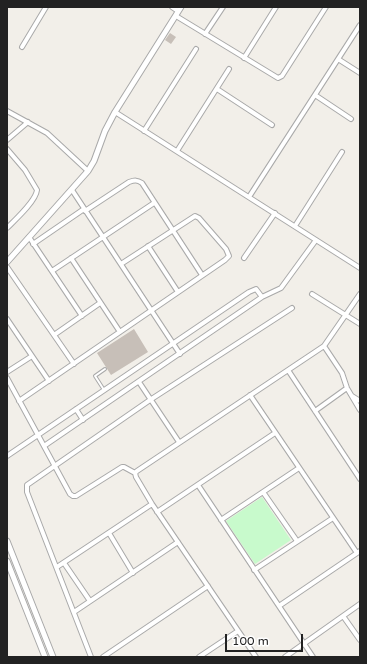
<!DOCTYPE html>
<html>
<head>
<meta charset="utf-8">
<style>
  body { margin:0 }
  #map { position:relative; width:367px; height:664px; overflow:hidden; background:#f2efe9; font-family:"Varela Round",sans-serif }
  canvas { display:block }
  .frame { position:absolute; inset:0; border:8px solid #222; pointer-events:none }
  .scale { position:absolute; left:225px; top:634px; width:78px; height:18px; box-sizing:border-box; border:2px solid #222; border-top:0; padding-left:5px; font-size:12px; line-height:14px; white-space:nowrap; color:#222; -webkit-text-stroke:3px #fff; paint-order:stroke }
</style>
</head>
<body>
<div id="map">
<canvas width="367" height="664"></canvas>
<div class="frame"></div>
<div class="scale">100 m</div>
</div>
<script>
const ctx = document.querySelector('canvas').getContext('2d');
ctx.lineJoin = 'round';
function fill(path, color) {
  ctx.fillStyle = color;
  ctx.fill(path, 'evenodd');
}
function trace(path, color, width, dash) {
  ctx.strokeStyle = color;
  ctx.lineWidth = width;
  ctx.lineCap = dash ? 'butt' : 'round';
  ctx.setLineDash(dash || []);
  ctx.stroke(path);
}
fill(new Path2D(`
  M262,497L291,540L255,564L226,521Z`), '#c8facc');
fill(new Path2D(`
  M170,33L176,37L171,44L165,40Z
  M134,329L148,352L111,375L97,353Z`), '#c7bfb8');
const service = new Path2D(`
  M104,390L95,376L105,369`);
const minor = new Path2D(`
  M172,7L178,11
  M176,16L278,78L282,76L326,7
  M205,34L223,7
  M22,47L46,7
  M244,58L276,7
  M338,59L360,73
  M217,89L272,125
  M315,95L351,119
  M7,111L47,133L88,171
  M115,112L360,268
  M144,131L196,49
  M7,140L28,122
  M7,149L25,170L37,190C36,201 15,220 7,228
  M177,151L229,69
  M72,190L180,354
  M249,197L360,25
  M85,211L129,182C135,180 137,180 142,183L202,275
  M295,226L342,152
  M29,237L82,316
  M33,244L84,209
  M148,246L178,292
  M71,258L120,332
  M244,258L275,213
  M7,267L74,364
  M52,271L154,203
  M312,294L360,324
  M7,319L49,381
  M54,335L100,303
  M324,346L342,373L347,388L360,410
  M288,370L360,479
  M7,372L32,356
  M7,378L70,494L73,496H76L122,467H124L135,473
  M139,382L179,442
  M250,395L357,553
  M352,396L360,401
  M19,401L225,260L229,256L226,249L199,218L195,216L121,264
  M76,409L83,420
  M315,411L347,388
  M44,446L262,297L281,288L316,240
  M7,456L249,292L256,289L262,297
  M198,485L313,657
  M263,492L297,541
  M157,512L275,433
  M221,520L299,468
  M109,533L133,573
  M64,563L90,601
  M57,567L152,504
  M254,570L333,518
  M279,606L360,551
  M74,612L178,542
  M343,616L360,640
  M91,657L27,492V485L150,400L292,308
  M103,657L208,586
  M199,657L238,631
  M256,657L152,504L136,477L135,473L137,471L324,346L360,294
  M285,657L360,604`);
const tertiary = new Path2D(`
  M7,262L88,171L94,161L105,131L115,112L181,7
  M7,541L53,657
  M7,561L45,657`);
trace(service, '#a9a9a9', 4);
trace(minor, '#a9a9a9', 6);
trace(tertiary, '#a9a9a9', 7);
trace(service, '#fff', 2);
trace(minor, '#fff', 4);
trace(tertiary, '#fff', 5);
</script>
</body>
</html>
